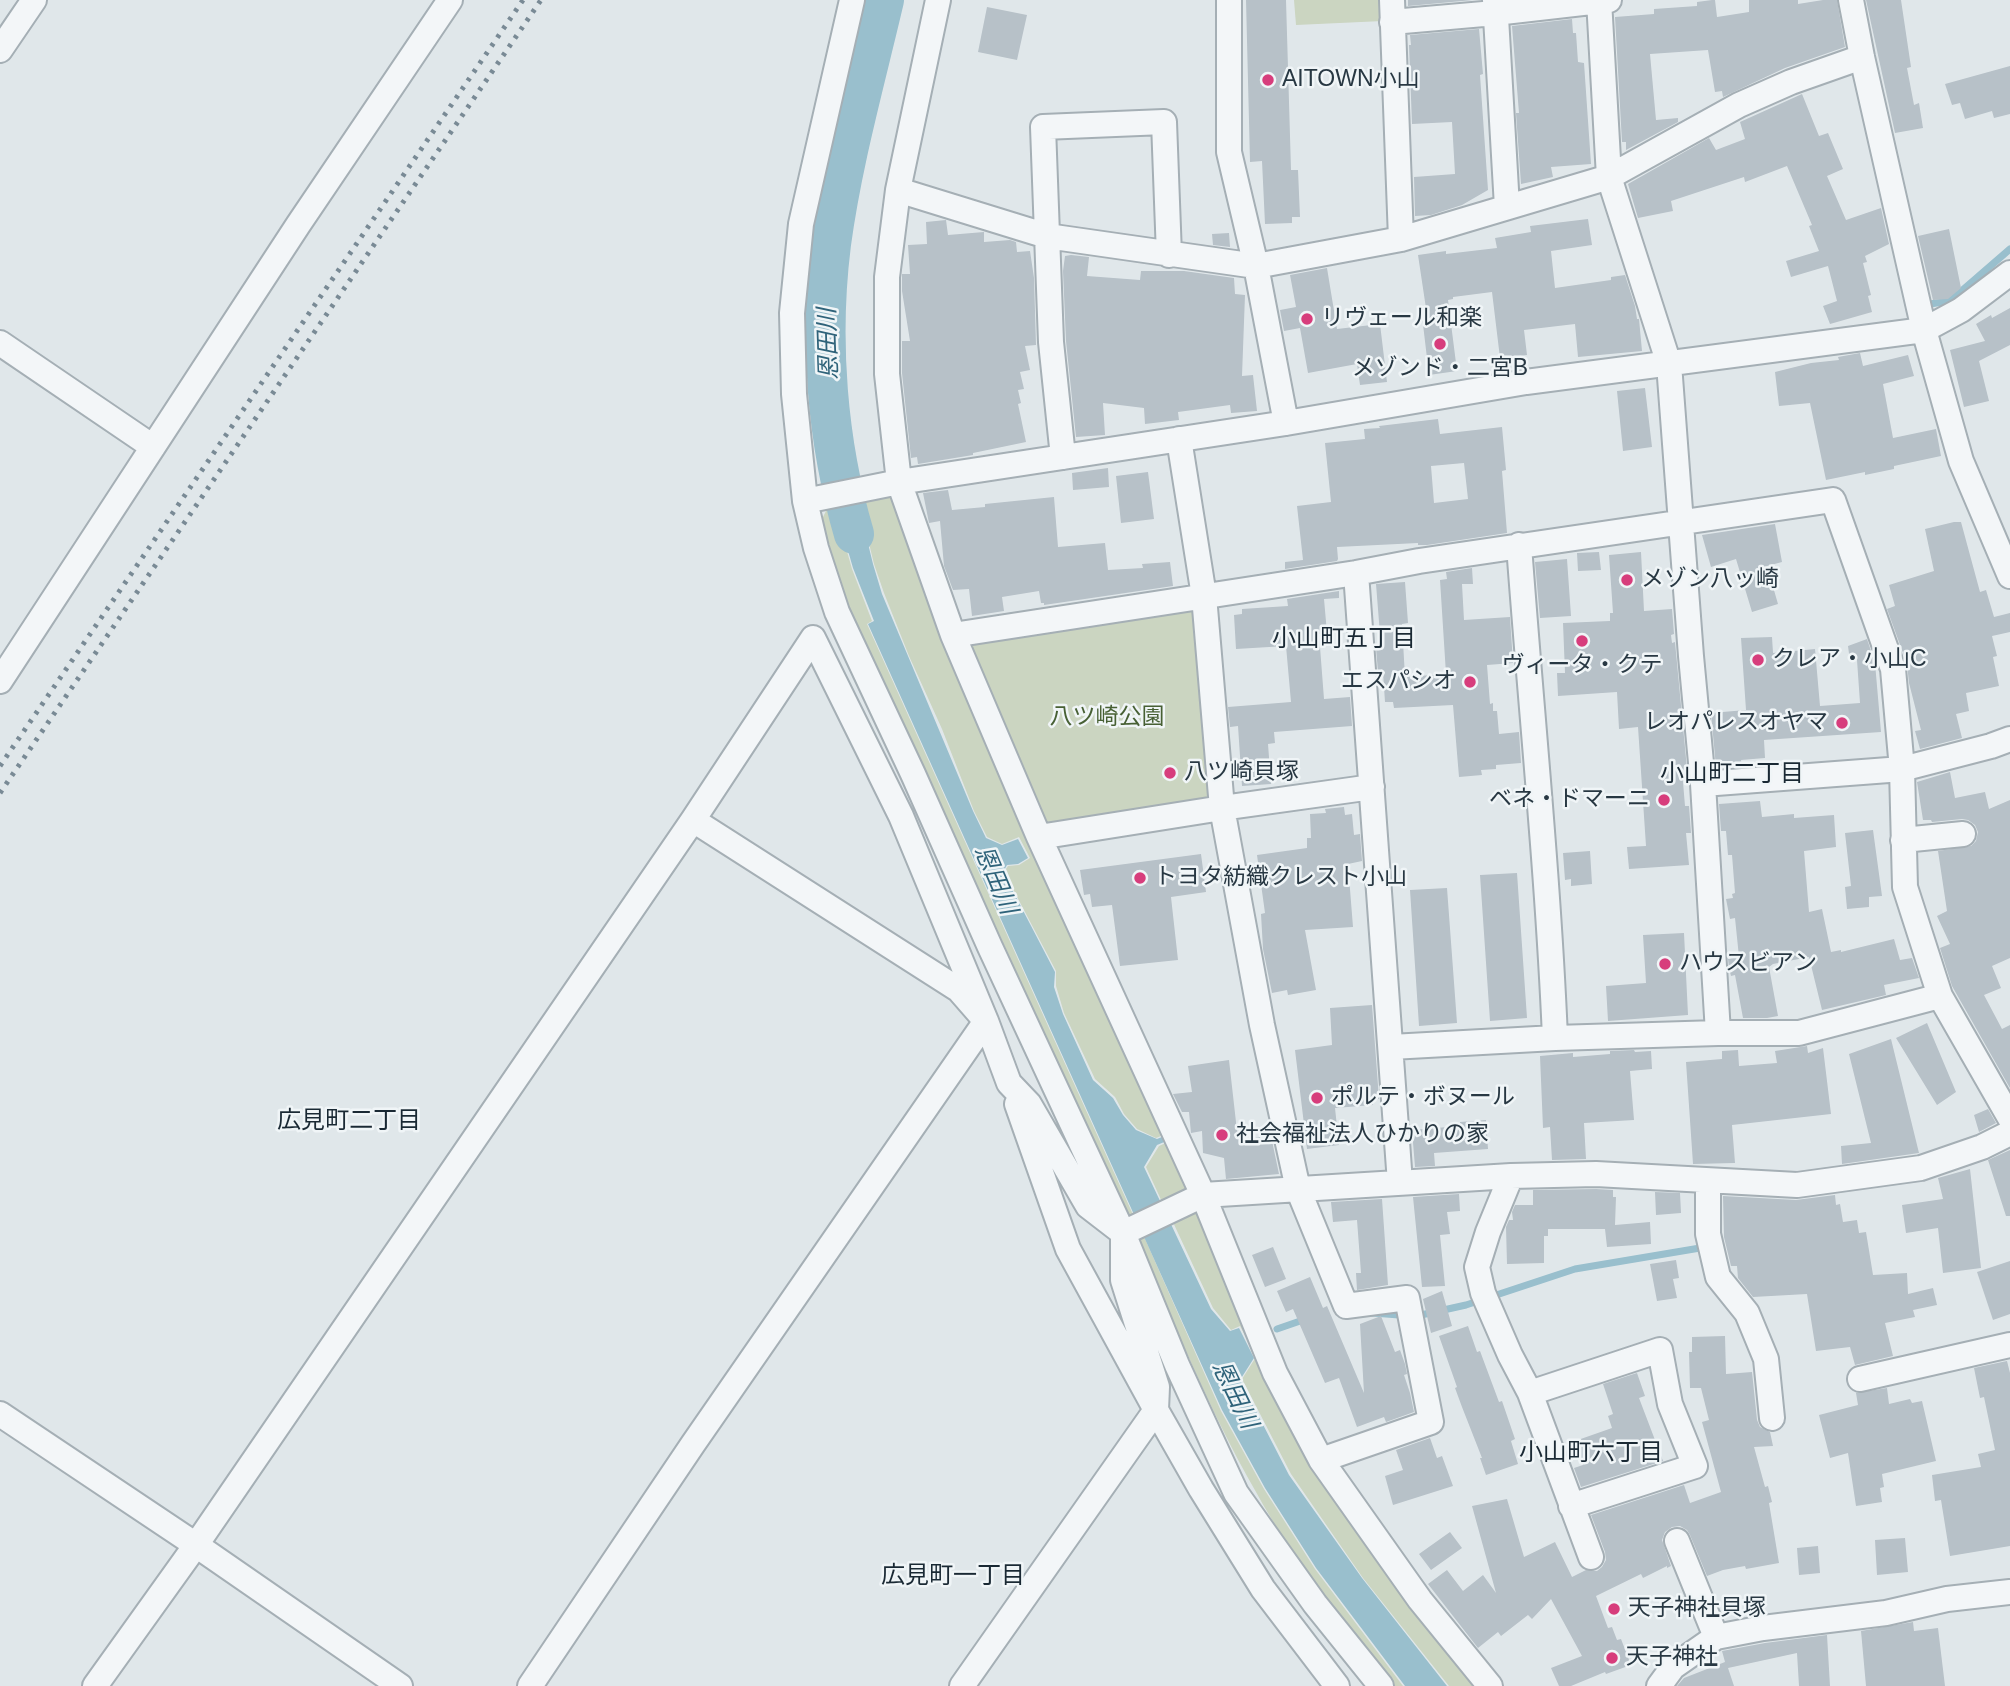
<!DOCTYPE html>
<html>
<head>
<meta charset="utf-8">
<style>
  body { margin:0 }
  canvas { display:block; background:#e0e7ea }
</style>
</head>
<body>
<canvas width="2010" height="1686"></canvas>
<script>
const ctx = document.querySelector('canvas').getContext('2d');
ctx.lineJoin = 'round';
function fill(path, color) {
  ctx.fillStyle = color;
  ctx.fill(path, 'evenodd');
}
function trace(path, color, width, dash) {
  ctx.strokeStyle = color;
  ctx.lineWidth = width;
  ctx.lineCap = dash ? 'butt' : 'round';
  ctx.setLineDash(dash || []);
  ctx.stroke(path);
}
function label(font, color, halo, rows, align = 'center') {
  ctx.font = font + ' Helvetica,"Noto Sans JP",sans-serif';
  ctx.lineWidth = 5;
  ctx.setLineDash([]);
  ctx.textBaseline = 'middle';
  ctx.strokeStyle = halo;
  ctx.fillStyle = color;
  for (const [text, x, y, turn = 0] of rows) {
    ctx.save();
    ctx.translate(x, y);
    ctx.rotate((+turn || 0) * Math.PI / 180);
    ctx.textAlign = isNaN(turn) ? turn : align;
    if (halo) ctx.strokeText(text, 0, 0);
    ctx.fillText(text, 0, 0);
    ctx.restore();
  }
}
fill(new Path2D(`
  M1294,0H1382L1383,21L1296,25Z
  M889,495L898,510L1166,1134L1156,1138L1137,1129L1124,1114L1115,1097L1095,1079L1064,1013L1056,986V971L1004,872L1008,866L1019,865L1030,858L1019,837L1002,844L987,837L974,811L942,729L909,656L884,593L874,564L859,502Z
  M835,509L852,569L872,621L867,624L1135,1219L1129,1221L986,905L857,631L838,576L822,519L826,511Z
  M1193,608L1210,800L1046,823L968,644Z
  M1170,1141L1191,1191L1163,1204L1146,1167L1159,1146Z
  M1199,1205L1260,1351L1484,1686H1449L1363,1578L1291,1474L1242,1379L1256,1357L1240,1326L1231,1330L1213,1308L1171,1218Z
  M1142,1232L1221,1411L1264,1489L1315,1569L1403,1686H1392L1381,1672C1337,1614 1291,1556 1256,1492C1209,1410 1173,1321 1136,1235Z`), '#cbd5c1');
fill(new Path2D(`
  M858,503L873,564L882,594L973,811L986,838L1002,845L1018,839L1028,858L1018,864L1007,865L1003,872L1055,972L1054,987L1063,1014L1093,1080L1113,1098L1123,1115L1136,1130L1157,1139L1167,1135L1169,1140L1157,1145L1144,1167L1211,1309L1230,1331L1239,1328L1254,1358L1240,1380L1289,1475L1362,1578L1447,1686H1405L1316,1568L1265,1488L1222,1410L868,624L874,621L853,568L836,509Z`), '#99bfcd');
trace(new Path2D(`
  M1930,304L1950,301L2010,249
  M1373,1313L1399,1315H1421L1466,1305L1575,1269L1706,1247
  M1277,1329L1306,1319`), '#99bfcd', 7);
trace(new Path2D(`
  M854,534C827,442 819,340 831,244C842,162 865,81 884,0`), '#99bfcd', 40);
fill(new Path2D(`
  M1246,0H1286L1291,170H1298L1300,217H1292V223L1265,224L1262,161L1250,162Z
  M1408,0H1473L1408,6Z
  M1712,0H1715L1717,17L1749,12V0H1798V4L1823,0H1837L1845,47L1785,68L1723,97L1722,91L1715,92L1708,50L1650,54L1656,120L1678,118V122L1626,150V142H1622L1615,17L1654,14V9L1697,6V2Z
  M1866,0H1901L1911,67L1907,68L1914,105L1919,103L1923,128L1895,133Z
  M987,7L1027,15L1017,60L978,52Z
  M1572,19L1573,33H1576L1578,62L1584,63L1591,164L1551,167L1553,177L1521,184L1516,113H1519L1512,26Z
  M1479,29L1483,74L1480,75L1488,190L1462,205L1431,215L1415,216L1414,177L1455,174L1452,122L1412,124L1409,45H1411L1410,35Z
  M2010,66V114L1994,118L1992,111L1965,119L1960,103L1952,105L1945,84Z
  M1802,94L1819,136L1828,133L1843,169L1827,176L1846,220L1881,208L1889,244L1865,256L1867,262L1863,263L1871,295L1868,296L1872,312L1830,324L1823,306L1837,301L1828,266L1791,277L1786,261L1819,251L1809,226L1812,225L1787,166L1745,182L1744,177L1671,201L1673,211L1638,218L1628,184L1709,138L1716,150L1745,139L1740,122Z
  M1588,219L1592,245L1551,251L1555,288L1611,280V277L1625,275L1635,306L1637,319H1639L1642,351L1578,357L1575,324L1524,330L1527,355L1500,358L1492,292L1453,297V299L1448,300L1457,371L1429,375L1422,316L1427,315L1418,255L1446,251V254L1497,248L1495,238L1531,232L1530,226Z
  M946,220L948,235L984,232V242L1010,240L1016,242L1017,252L1030,251L1034,278L1036,345L1025,346L1030,370L1020,372L1024,389L1018,390L1021,403L1018,404L1026,442L973,453V455L918,464L917,457L911,458L902,373V341H910L902,291V274H910L908,245L927,244L926,222Z
  M1949,229L1961,288L1948,299L1933,300L1918,236Z
  M1229,233L1230,247L1213,245L1212,234Z
  M1071,255L1089,257L1087,276L1140,280L1141,271H1184L1234,278L1235,294L1245,295L1242,376L1253,375L1257,411L1231,413L1230,405L1178,412L1179,420L1145,424L1144,408L1103,403L1105,435L1076,437L1066,341L1063,271L1065,256Z
  M1327,268L1337,329L1380,324L1387,382L1360,385L1357,364L1308,373L1300,328L1284,331L1280,310L1296,307L1290,275Z
  M2010,308V345L1979,361L1989,401L1964,407L1950,350L1985,341L1976,324L1991,315L1992,318Z
  M1860,353L1863,366L1908,355L1914,376L1883,384L1893,438L1936,429L1941,456L1894,466V469L1865,475V472L1826,480L1810,403L1779,406L1775,372L1811,363L1839,360L1838,357Z
  M1645,388L1652,447L1623,451L1617,391Z
  M1438,419L1440,434L1502,427L1506,470L1502,471L1507,533L1427,545H1418V543L1337,547L1338,559L1337,561L1285,569V562L1303,560L1297,506L1331,502L1325,443L1365,439L1364,429L1380,428L1379,426ZM1464,463L1468,499L1434,503L1431,466Z
  M1108,468L1109,487L1073,490L1072,473Z
  M1148,472L1154,519L1121,523L1116,476Z
  M948,490L952,510L985,507V504L1054,497L1058,547L1105,543L1108,570L1143,568L1142,564L1170,562L1173,586L1044,605V603H1041L1039,591L1002,597L1004,611L972,616L969,589L953,590L944,566L940,521L929,523L923,493Z
  M1954,522H1961L1980,592L1986,590L1994,617L2010,613V632L1992,636L1997,656L1993,657L1999,686L1966,693L1969,711L1956,714L1962,738L1920,749L1915,731L1921,730L1909,683L1907,664L1887,609L1895,606L1889,585L1934,571L1925,529Z
  M1775,524L1782,562L1767,566L1778,604L1752,612L1736,559L1711,567L1702,535Z
  M1599,552L1601,570L1578,571L1577,553Z
  M1641,552L1644,611L1672,609L1674,634L1671,635L1672,643L1675,642L1687,769L1682,770L1685,806H1689L1691,833H1686L1689,865L1629,869L1627,847L1646,846L1638,727L1619,729L1617,692L1558,696L1557,673H1565L1563,623L1610,621V613H1613L1609,555Z
  M1567,559L1571,616L1540,618L1535,562Z
  M1472,568L1473,584H1462L1464,620L1510,617L1513,663L1487,665L1490,704L1493,703V711H1497L1499,734L1519,732L1521,763L1496,765V769L1481,770L1482,775L1459,777L1453,705L1394,708L1393,702H1385L1383,672H1378L1376,648L1381,647L1376,584L1405,582L1408,623L1402,624L1405,677L1446,674L1440,580L1447,579L1446,572Z
  M1339,591V598L1324,599L1327,633L1319,634L1324,699L1350,697L1352,726L1274,732L1275,743L1268,744L1271,784L1242,786L1238,726L1230,727L1228,707L1291,702L1286,646L1236,649L1234,615L1242,614V609L1288,606L1287,599Z
  M1772,637L1773,653L1815,649L1820,706L1860,703L1857,660L1850,661L1848,646L1867,639L1875,663L1881,732L1764,740L1765,758L1741,760L1742,766L1716,767L1711,713L1746,710L1741,638Z
  M1950,772L1955,798L1985,792L1989,809L2010,800V958L1992,966L2001,988L1984,995L2002,1029L2010,1025V1088L1952,986L1940,948L1950,944L1937,916L1947,911L1938,851L1971,846L1976,841L1978,832L1975,825L1968,820L1962,819L1932,822L1931,820H1923L1917,782Z
  M1760,801L1762,817L1794,814V818L1834,815L1836,847L1804,851L1809,912L1822,909L1831,952L1841,950V952L1894,939L1900,960L1912,958L1919,978L1884,985L1886,995L1822,1010L1809,957L1773,964L1769,967L1778,1016L1767,1018H1743L1735,975L1731,976L1729,968L1728,959L1739,957L1735,918L1730,919L1726,899L1733,898L1732,894L1735,893L1732,855H1728L1726,831H1721L1719,804Z
  M1344,807L1345,815L1352,814L1354,835L1360,834L1362,861L1348,864L1353,927L1305,930L1316,990L1288,995L1287,990L1272,993L1263,949L1261,914L1265,913L1257,855L1307,848V838H1311L1310,814L1326,813L1325,809Z
  M1873,830L1882,896L1869,897V907L1847,909L1845,887L1851,886L1845,833Z
  M1590,851L1592,884L1571,886V879L1565,880L1563,853Z
  M1201,854L1206,892L1171,897L1178,960L1120,966L1112,905L1092,907L1090,894L1084,895L1080,870Z
  M1517,873L1527,1018L1490,1021L1480,875Z
  M1447,888L1457,1023L1419,1026L1410,890Z
  M1684,933L1688,1015L1608,1021L1606,986L1646,983L1643,935Z
  M1372,1005L1379,1099L1372,1100L1373,1105L1335,1108L1339,1145L1307,1149L1295,1050L1332,1045L1330,1008Z
  M1927,1023L1956,1092L1937,1105L1896,1038Z
  M1891,1039L1919,1153L1842,1164L1841,1146L1871,1143L1849,1054Z
  M1807,1046L1808,1053L1823,1048L1831,1114L1732,1125L1735,1163L1693,1164L1686,1062L1722,1059V1051L1738,1050L1739,1066L1777,1063L1775,1051Z
  M1634,1050L1635,1052L1651,1051L1652,1069L1630,1071L1634,1120L1584,1123L1586,1159L1552,1160L1550,1127L1543,1128L1540,1056L1573,1053V1057L1610,1054V1051Z
  M1229,1060L1237,1131L1244,1130L1245,1139L1260,1137L1261,1143L1272,1141L1279,1174L1226,1179L1224,1158L1203,1153L1202,1131L1191,1133L1189,1112H1182L1173,1094L1192,1092L1188,1066Z
  M1988,1109L1996,1123L1979,1132L1974,1115Z
  M1486,1120L1488,1149L1434,1153L1435,1166L1415,1167L1412,1130L1460,1126V1122Z
  M2010,1150V1216H2006L1988,1160Z
  M1970,1169L1981,1268L1943,1273L1938,1228L1906,1233L1902,1205L1943,1199L1938,1178Z
  M1596,1189L1613,1190V1197H1616L1615,1225L1650,1222L1651,1244L1607,1247L1605,1229H1548V1236H1544V1263L1507,1264L1506,1227L1509,1220H1513L1512,1212L1515,1205H1533V1190Z
  M1655,1192L1680,1193L1681,1213L1656,1215Z
  M1459,1194L1460,1211L1447,1212L1450,1234L1440,1235L1445,1286L1422,1287L1413,1197Z
  M1835,1195L1836,1205L1840,1204L1843,1222L1857,1220L1859,1233L1866,1232L1873,1275L1907,1273L1908,1294L1933,1288L1937,1305L1913,1310L1915,1317L1885,1323L1893,1356L1855,1365L1850,1347L1816,1351L1807,1294L1753,1297L1738,1278L1737,1266H1731L1724,1237L1723,1196L1796,1200Z
  M1382,1199L1388,1285L1357,1290L1356,1273H1361L1357,1220L1333,1222L1331,1202Z
  M1273,1247L1286,1279L1265,1287L1252,1255Z
  M1676,1260L1679,1278L1673,1279L1677,1298L1657,1301L1650,1264Z
  M2010,1261V1314L1993,1320L1977,1272Z
  M1310,1277L1323,1308L1327,1306L1364,1393L1360,1324L1381,1316L1395,1352L1400,1350L1405,1364L1407,1374L1404,1375L1410,1393L1414,1412L1386,1422L1384,1417L1357,1427L1339,1378L1325,1383L1293,1309L1286,1312L1277,1291Z
  M1442,1291L1452,1326L1431,1333L1423,1299Z
  M1468,1326L1477,1352L1480,1351L1499,1402L1502,1401L1515,1439L1511,1441L1518,1464L1486,1475L1480,1458H1482L1462,1407L1455,1388L1457,1387L1439,1336Z
  M1725,1336L1726,1374L1752,1372L1757,1420L1760,1427L1770,1432L1773,1446L1754,1447L1765,1487L1768,1486L1772,1502L1769,1503L1779,1563L1746,1569L1745,1566L1723,1570L1707,1576L1690,1535L1687,1530L1680,1526L1672,1527L1665,1532L1662,1540L1671,1566L1667,1568V1566L1643,1578L1641,1574L1596,1596L1608,1628L1612,1627L1617,1640L1621,1639L1631,1665L1606,1674L1605,1672L1571,1686H1559L1551,1668L1582,1656L1551,1599L1532,1619L1528,1615L1501,1636L1498,1632L1478,1648L1428,1584L1447,1570L1463,1591L1483,1575L1496,1593L1472,1506L1507,1499L1524,1557L1555,1542L1572,1577L1586,1570L1597,1571L1602,1567L1606,1560L1605,1552L1591,1515L1684,1485L1690,1503L1721,1492L1702,1422L1709,1420L1701,1388H1690L1689,1352H1692V1337Z
  M2007,1361L2010,1373V1546L1950,1556L1941,1500L1935,1501L1932,1475L1981,1467L1978,1454L1995,1450L1984,1397L1980,1398L1974,1368Z
  M1637,1373L1645,1396L1639,1398L1663,1461L1581,1487L1574,1468L1583,1465L1575,1441L1612,1428L1608,1416L1613,1414L1603,1384Z
  M1887,1388L1889,1404L1910,1399L1912,1403L1922,1401L1936,1461L1882,1474L1884,1487L1880,1488L1882,1502L1856,1506L1848,1453L1830,1458L1819,1415L1858,1405L1856,1393Z
  M1430,1438L1437,1458L1442,1456L1453,1486L1393,1505L1385,1476L1403,1470L1396,1450Z
  M1450,1532L1462,1548L1431,1570L1419,1554Z
  M1905,1538L1908,1572L1877,1575L1875,1540Z
  M1818,1546L1820,1573L1799,1575L1797,1548Z
  M1913,1622L1914,1631L1938,1628L1945,1686H1866L1861,1631Z
  M1827,1635L1830,1686H1799L1797,1653L1728,1668L1734,1686H1677L1684,1678L1725,1662L1722,1651L1765,1643Z`), '#b7c1c8');
const minor = new Path2D(`
  M852,0L801,224L792,313L794,394L805,501L816,548L837,612L913,774L990,947L1123,1233L1177,1365L1236,1493L1315,1604L1381,1686
  M938,0L898,190L887,277V374L899,482L953,635L1039,837L1203,1195L1275,1373L1321,1460L1420,1600L1490,1686
  M1229,0V152L1256,266L1286,423
  M1392,0L1401,239
  M1495,0L1507,207
  M1392,22L1495,13L1609,0
  M0,50L34,0
  M898,190L1047,236L1256,266L1401,239L1609,177L1599,0
  M2010,273L1961,310L1924,330L1961,461L2010,576
  M0,343L153,447
  M1179,439L1204,596L1222,808L1262,1025L1298,1189L1346,1306L1407,1298L1431,1422L1321,1460
  M1063,457L1051,342L1043,127L1164,122L1169,255
  M805,501L899,482L1286,423L1526,382L1924,330L1862,57L1851,0
  M1519,545C1531,710 1548,873 1555,1038
  M1356,573L1400,1183
  M953,635L1356,573L1419,561L1833,500L1893,669L1902,769L1905,887L1940,996L2010,1118
  M0,681L298,225L450,0
  M1703,784L1902,769L1991,746L2010,739
  M693,820L959,990L986,1021L1009,1083L1029,1104L1088,1206L1123,1233V1280L1157,1387L1156,1410L962,1686
  M1039,837L1222,808L1372,787
  M1903,840L1963,834
  M1718,1033H1799L1940,996
  M1391,1047L1555,1038L1718,1033L1703,784L1691,656L1669,364L1609,177L1739,105L1791,82L1862,57
  M1017,1104L1068,1249L1156,1410L1201,1489L1263,1589L1337,1686
  M1511,1176L1488,1232L1477,1267L1483,1293L1510,1355L1530,1393L1591,1557
  M1708,1181V1234L1718,1277L1747,1313L1766,1359L1772,1418
  M1123,1233L1203,1195L1511,1176L1596,1174L1797,1185L1921,1168L1982,1147L2010,1133
  M1860,1379L2010,1345
  M1530,1393L1660,1350L1670,1404L1695,1466L1571,1506
  M0,1414L196,1545L400,1686
  M1677,1541L1716,1637
  M95,1686L196,1545L693,820L813,638L901,816L986,1021L693,1444L530,1686
  M1659,1686L1673,1667L1716,1637L1763,1628L1886,1613L1947,1599L2010,1592`);
trace(minor, '#a5afb5', 28);
trace(minor, '#f3f6f8', 24);
trace(new Path2D(`
  M0,766L523,0
  M0,793L541,0`), '#798a95', 5, [3.5, 7]);
for (const [x, y, r, color] of [
  [1268,80,7,"#d73d7c"],
  [1307,319,7,"#d73d7c"],
  [1440,344,7,"#d73d7c"],
  [1627,580,7,"#d73d7c"],
  [1582,641,7,"#d73d7c"],
  [1758,660,7,"#d73d7c"],
  [1470,682,7,"#d73d7c"],
  [1842,723,7,"#d73d7c"],
  [1170,773,7,"#d73d7c"],
  [1664,800,7,"#d73d7c"],
  [1140,878,7,"#d73d7c"],
  [1665,964,7,"#d73d7c"],
  [1317,1098,7,"#d73d7c"],
  [1222,1135,7,"#d73d7c"],
  [1614,1609,7,"#d73d7c"],
  [1612,1658,7,"#d73d7c"]
]) {
  const dot = new Path2D();
  dot.arc(x, y, r, 0, 2 * Math.PI);
  ctx.fillStyle = color;
  ctx.fill(dot);
  trace(dot, '#f0f5f7', 2.5);
}
label('23px', '#283843', '#f0f5f7', [
  ["AITOWN小山",1282,80],
  ["リヴェール和楽",1321,319],
  ["メゾンド・二宮B",1440,369,"center"],
  ["メゾン八ッ崎",1641,580],
  ["クレア・小山C",1772,660],
  ["ヴィータ・クテ",1582,666,"center"],
  ["エスパシオ",1456,682,"right"],
  ["レオパレスオヤマ",1828,723,"right"],
  ["八ツ崎貝塚",1184,773],
  ["ベネ・ドマーニ",1650,800,"right"],
  ["トヨタ紡織クレスト小山",1154,878],
  ["ハウスビアン",1679,964],
  ["ポルテ・ボヌール",1331,1098],
  ["社会福祉法人ひかりの家",1236,1135],
  ["天子神社貝塚",1628,1609],
  ["天子神社",1626,1658]
], 'left');
label('23px', '#476034', '#f0f5f7', [
  ["八ツ崎公園",1107,718]
]);
label('italic 24px', '#2f637a', '#f0f5f7', [
  ["恩田川",829,344,-92],
  ["恩田川",995,880,67],
  ["恩田川",1234,1395,64]
]);
label('24px', '#1a2934', '#f0f5f7', [
  ["小山町五丁目",1344,639],
  ["小山町二丁目",1732,774],
  ["広見町二丁目",349,1121],
  ["小山町六丁目",1591,1453],
  ["広見町一丁目",953,1576]
]);
</script>
</body>
</html>
